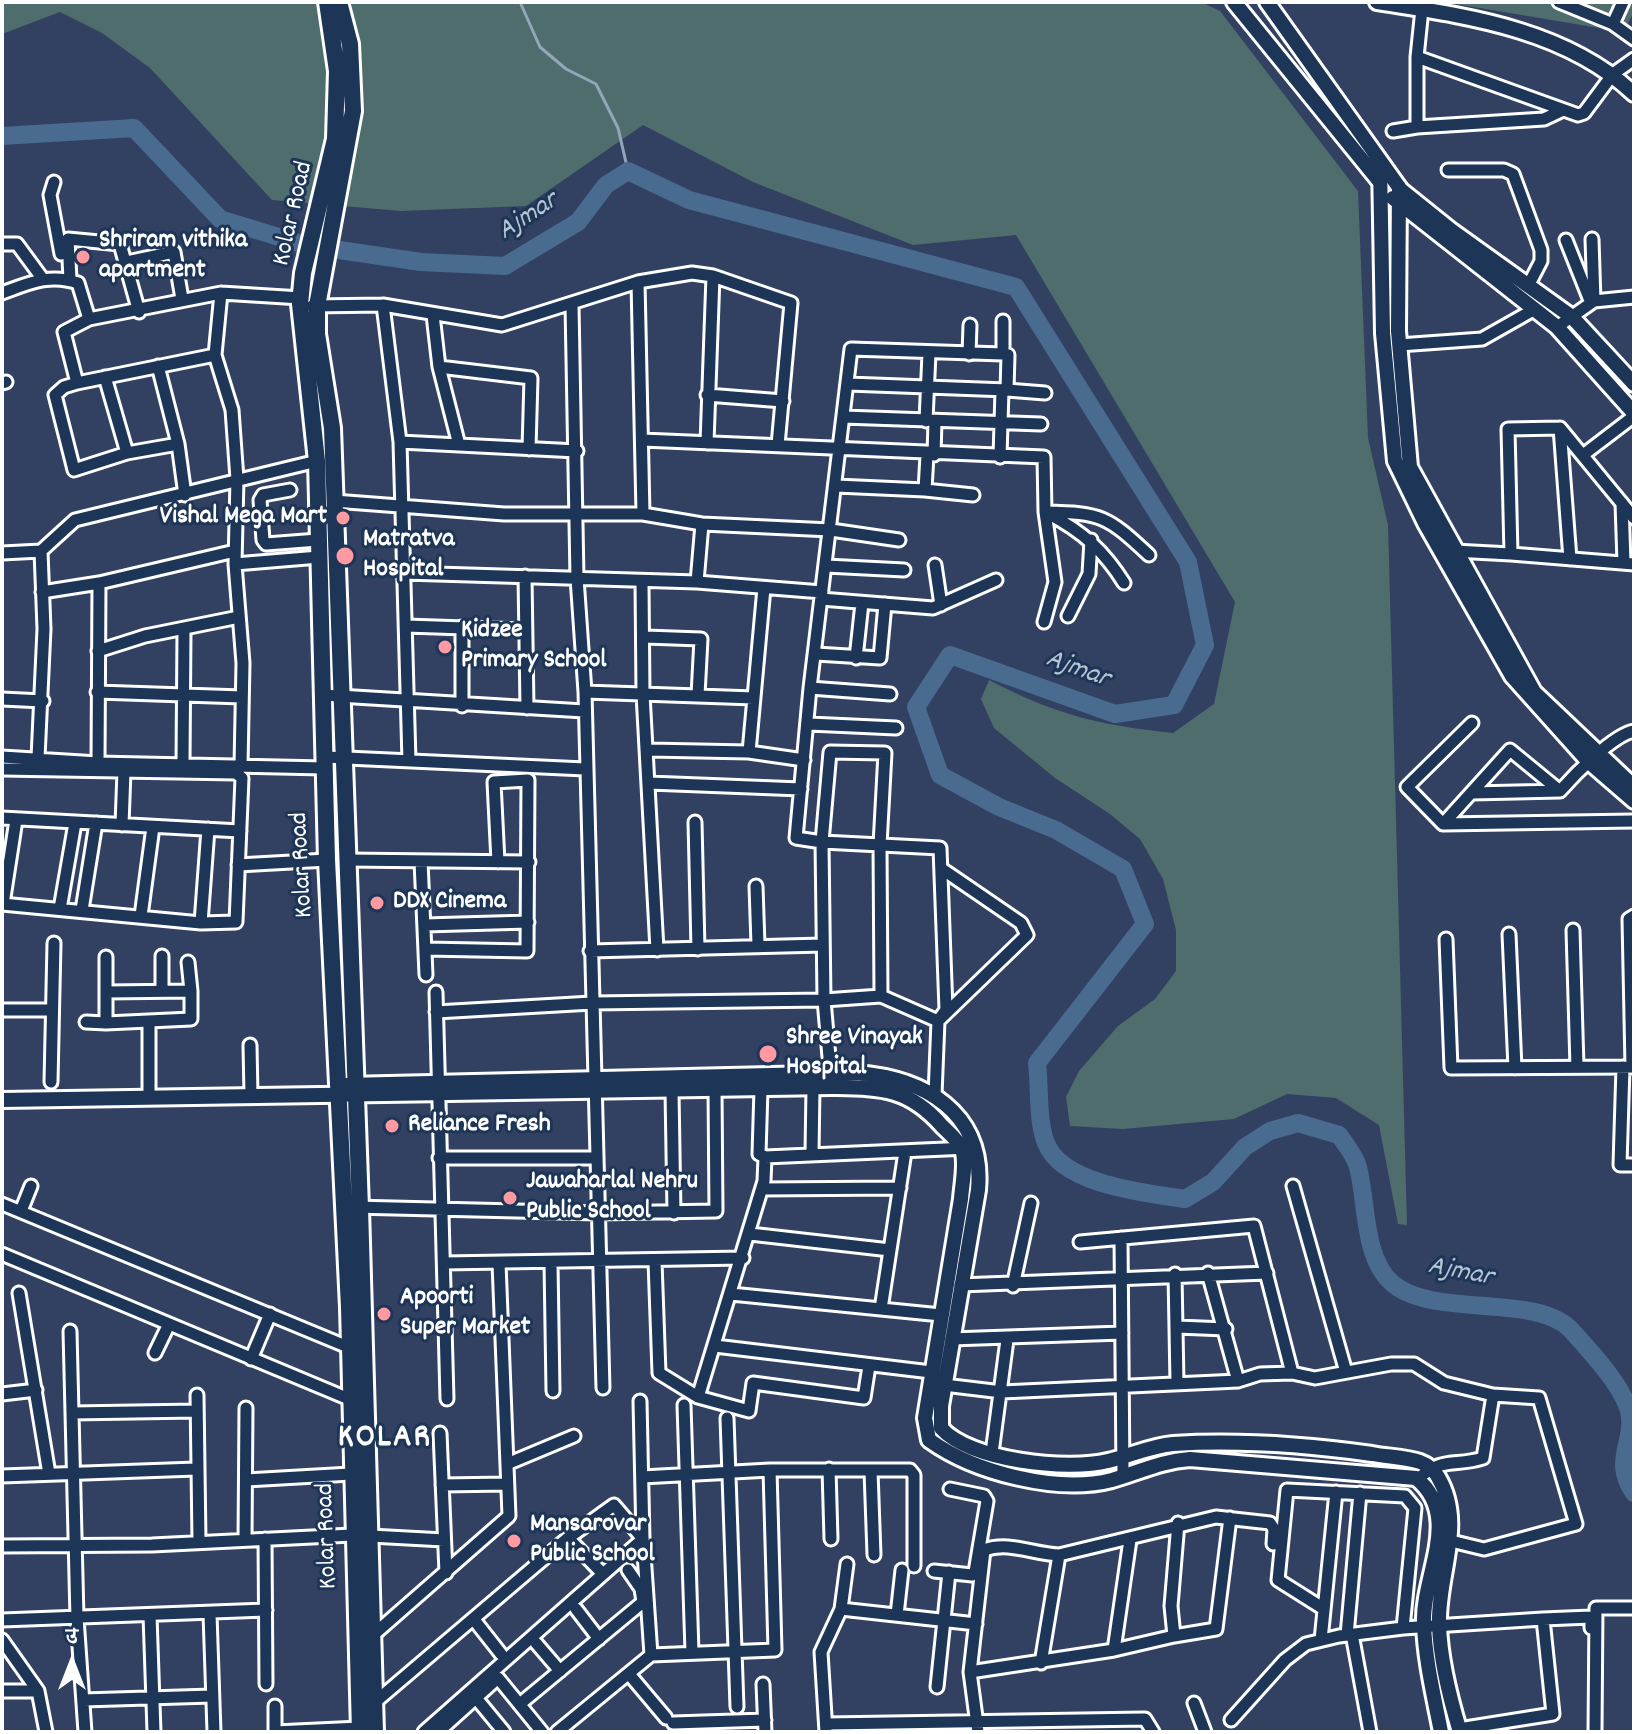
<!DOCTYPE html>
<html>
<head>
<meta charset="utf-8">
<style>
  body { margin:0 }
  #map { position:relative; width:1636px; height:1734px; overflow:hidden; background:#324162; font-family:Dekko,"Playpen Sans Deva",sans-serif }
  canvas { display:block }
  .frame { position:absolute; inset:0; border:4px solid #fff; pointer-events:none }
  .north { position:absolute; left:32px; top:1622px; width:80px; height:80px; -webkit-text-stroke:6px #1d3557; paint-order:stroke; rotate:0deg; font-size:22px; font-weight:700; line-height:32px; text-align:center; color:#fff }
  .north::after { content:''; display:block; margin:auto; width:28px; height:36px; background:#fff; clip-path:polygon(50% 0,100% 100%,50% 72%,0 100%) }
</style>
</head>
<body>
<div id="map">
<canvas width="1636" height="1734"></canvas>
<div class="frame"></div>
<div class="north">उ</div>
</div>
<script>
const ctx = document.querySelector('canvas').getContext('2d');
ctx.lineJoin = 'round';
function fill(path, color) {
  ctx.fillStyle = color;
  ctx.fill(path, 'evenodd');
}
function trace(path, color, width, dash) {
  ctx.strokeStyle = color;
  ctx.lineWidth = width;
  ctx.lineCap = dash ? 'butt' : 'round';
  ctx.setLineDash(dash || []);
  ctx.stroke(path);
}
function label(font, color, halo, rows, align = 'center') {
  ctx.font = font + ' Dekko,sans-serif';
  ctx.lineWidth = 6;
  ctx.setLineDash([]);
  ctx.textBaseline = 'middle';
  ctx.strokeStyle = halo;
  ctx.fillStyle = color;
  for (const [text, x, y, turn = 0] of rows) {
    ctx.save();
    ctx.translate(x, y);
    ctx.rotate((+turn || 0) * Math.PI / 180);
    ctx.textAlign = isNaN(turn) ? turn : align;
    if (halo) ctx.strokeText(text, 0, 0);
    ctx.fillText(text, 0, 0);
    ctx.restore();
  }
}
fill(new Path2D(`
  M2,2H1201L1220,11L1358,191L1368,438L1388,525L1407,1225L1398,1224L1379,1125L1336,1098L1287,1094L1234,1119L1123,1129L1070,1126L1066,1097L1079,1071L1118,1026L1155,999L1176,971V930L1163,879L1140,839L1110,814L1055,778L994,728L981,699L989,680C1056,715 1099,725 1173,733L1214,704L1235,602L1016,235L913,245L753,182L643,125L526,206L401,211L272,200L150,68L102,33L60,12L2,34Z
  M1444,2H1634V12L1623,32Z`), '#4f6d6c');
trace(new Path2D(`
  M520,2L540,47L566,69L596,84L618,128L628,171`), '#92a6bc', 3);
trace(new Path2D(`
  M2,136L134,128L220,219L305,245L421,262L505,266L578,222L606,185L628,171L689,200L1016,287L1188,562L1205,645L1174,705L1115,714L950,655L916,707L940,775L999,807L1056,830L1123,869L1145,924L1037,1063C1040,1087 1037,1121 1046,1143C1062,1185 1146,1193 1185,1199L1213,1182L1245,1147L1270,1131L1298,1123L1339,1135C1346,1145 1355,1156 1358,1167C1367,1201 1363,1258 1392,1283C1432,1319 1538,1292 1572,1331C1590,1351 1622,1385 1629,1411C1636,1441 1611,1461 1634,1493`), '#4a6b90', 18);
const minor = new Path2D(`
  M1559,2L1613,24L1634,39
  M1422,9L1417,57L1578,115L1584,113L1613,74L1634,59
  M1613,24L1623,2
  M1417,57V127L1544,119L1563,110
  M1393,131L1417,127
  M1448,170H1504L1513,174L1541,250V261L1528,286
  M54,182L50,195L61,254
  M1592,239L1594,301
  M1566,240L1591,303
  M2,244H17L42,278
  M127,262L174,252L182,299
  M70,280L68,239L120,244L139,312
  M638,282L643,514
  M2,293C29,283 50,273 78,283L89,319
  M221,293L215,355L232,410L237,479L235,564L243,663L241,766
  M383,305L400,442L409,761
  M572,305L577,578L585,692L603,1388
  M312,306L383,305L502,325L638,282L692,273L713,276L791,303L778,445
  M433,315L439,367L459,445
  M1557,327L1594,301L1634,297
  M1399,345L1482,339L1535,309
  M969,354L970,325
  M1003,354L1008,355L1007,390L1045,393
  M158,366L178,444L185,495
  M439,367L531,378L529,449
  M105,377L127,453
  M2,383L6,382
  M77,383L64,332L89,319L221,293L301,298
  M848,384L1007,390
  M707,395L783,401
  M843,417L1041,424
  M926,421L929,353
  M1560,428L1570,559
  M642,440L1044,457L1045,512C1102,513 1107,516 1149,555
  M400,442L577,451
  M707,443L713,276
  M178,444L127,453L74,470L55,395L64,387L77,383L215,355
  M934,455L935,421
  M1583,455L1634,416
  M1000,457L1002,390
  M836,486L925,490L927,455
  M290,490L263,495L260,500L263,540L266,544L318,540
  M925,490L973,495
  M334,501L504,514H643L702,524L831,530L899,540
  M1622,503L1624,563
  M1049,514C1083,532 1104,551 1124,583
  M1634,518L1560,428L1508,429L1511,554L1634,564
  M1454,551L1511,554
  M2,553L41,551L75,520L317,461
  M235,564L319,557
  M935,565L941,605
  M826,566L904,570
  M404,573L697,582L822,592
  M525,576L527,708
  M697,582L702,524
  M642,583L643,694L657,950
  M42,592L99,583L235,551
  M821,599L933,608L996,580
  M1068,616L1089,574L1091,540
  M1044,622L1055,582L1045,512
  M406,626L524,630
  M462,627V706
  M645,637L701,639L698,695
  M98,651L145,636L239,617
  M816,654L880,658L885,604
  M856,658L862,603
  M810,688L890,694
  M97,692L242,697
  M585,692L754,698
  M322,695L584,711
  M2,699L43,701
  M1472,723L1407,787L1443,824L1634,821
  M809,724L896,728
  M649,750L749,752L804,760
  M749,752L764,588
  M2,757L98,763L324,768
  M325,757L585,769
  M38,758L44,629L41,551
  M98,763L99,583
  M183,763L184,631
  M2,769L236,773L242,778L236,922L201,923L2,904
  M649,783L801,789
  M1560,791C1575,774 1613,735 1634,731
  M2,818L240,831
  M695,822L698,949
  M1443,824L1510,750L1560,791L1472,793
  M122,825L124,771
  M347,860L529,862
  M421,861L426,975
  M238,865L327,860
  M756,886L758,945
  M3,904L16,820
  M60,909L75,823
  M82,910L96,823
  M141,916L153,827
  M201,923L208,829
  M425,925L528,922
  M1573,930L1577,1067
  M1509,934L1515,1068
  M1446,939L1451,1068L1634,1067
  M426,949L527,951L528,780L494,782L498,862
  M590,951L823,945
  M162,956V991
  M106,957V992L191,991L188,962
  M106,992V1023L191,1019V991
  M436,992L447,1399
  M2,1010H52
  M436,1012L592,1003L824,1000L881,996L938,1021L946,1010L940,848L822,842L796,838L810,688L851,349L1003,354V321
  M86,1022L106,1023
  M250,1045L251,1095
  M1623,1067L1620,1165H1634
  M1632,1067L1629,919L1634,916
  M831,1080L824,1000L822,842L830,752L885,753L880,845L881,996
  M51,1082L54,943
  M672,1091L674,1213
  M935,1095L938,1021L1027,935L1021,923L942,869
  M149,1097V1023
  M812,1153L813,1088
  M765,1157L968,1148
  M439,1158H597
  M1293,1186L1346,1372
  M762,1189L900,1188
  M2,1204L348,1347
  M353,1207L598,1213L716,1211L715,1090
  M21,1211L31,1186
  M750,1234L890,1250
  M1121,1238L1123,1475
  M1080,1242L1254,1226L1292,1373
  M2,1254L349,1399
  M655,1261L659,1373L698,1397L749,1411L753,1383L864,1398L869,1366
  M444,1263L743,1258
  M551,1263L553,1391
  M1208,1273L1238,1381
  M1175,1274L1177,1383
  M960,1285L1267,1273
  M1013,1286L1031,1203
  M19,1293L49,1474
  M731,1294L941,1315
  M881,1309L905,1152
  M1177,1327L1226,1329
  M70,1331L77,1618L85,1732
  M951,1339L1122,1333
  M715,1346L931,1372
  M155,1353L169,1324
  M251,1359L270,1314
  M944,1385L1002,1392L1238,1381L1260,1374L1292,1373L1315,1378L1391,1364H1414L1444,1383L1493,1395L1539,1398L1576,1524L1484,1549L1451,1541
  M2,1394L36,1390
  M197,1395L199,1541
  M698,1397L764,1181L765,1157L759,1154L761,1089
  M640,1401L643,1539L651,1655
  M684,1405L692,1652
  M72,1413L196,1411
  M727,1418L737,1707
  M440,1433L446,1573
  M992,1453L1007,1340
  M507,1464L574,1436
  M829,1469L831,1539
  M871,1471L874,1555
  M2,1476L196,1469
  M642,1477L770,1470H910L914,1475V1566
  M1418,1479C1443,1456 1455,1467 1483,1458L1493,1395
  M246,1480L351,1474
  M442,1485L507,1484
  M568,1538L601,1572
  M265,1539L266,1684
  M245,1540L246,1408
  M2,1546L152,1545L352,1535L444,1540
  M934,1571L972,1575L975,1572L987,1501L984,1496L950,1489
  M576,1609L599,1639
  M841,1609L976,1624
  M1324,1609L1278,1580L1287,1490L1405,1496L1415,1508L1403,1628
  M210,1614L214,1732
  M150,1615L154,1732
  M897,1615L902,1570
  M1543,1619L1591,1617V1628
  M2,1620L266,1610
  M475,1621L501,1654
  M1352,1634L1370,1732
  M1347,1635L1360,1493
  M372,1636L509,1516L499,1263
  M1174,1636L1216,1629L1230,1518
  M2,1640L38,1691L46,1732
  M1321,1640L1336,1492
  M536,1643L560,1671
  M1114,1650L1130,1540
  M1041,1663L1059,1555
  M970,1672L1114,1650L1174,1636L1171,1606L1178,1523
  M629,1674L666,1718
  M763,1684L765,1732
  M937,1687L949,1572
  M2,1691H38
  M476,1698L504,1732
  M83,1700L212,1696
  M374,1703L568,1538L614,1505L643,1539L424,1732
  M521,1703L643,1602L641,1589L628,1570
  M1194,1703L1205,1732
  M275,1706V1730
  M1231,1720L1285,1660L1306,1644L1339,1636L1403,1628L1543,1619L1553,1714L1459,1729
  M673,1723L765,1720
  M826,1724L1145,1719L1153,1732
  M275,1732L360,1728
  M438,1732L498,1678L542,1732
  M557,1732L651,1655L775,1650L770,1470
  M826,1732L821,1652L841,1609L847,1564
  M978,1732L970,1672L984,1550C1009,1541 1033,1554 1059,1555L1216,1517L1270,1523L1274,1529L1273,1544
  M1595,1732L1596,1608H1634`);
const tertiary = new Path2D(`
  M1234,2L1380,182
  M1267,2L1401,190L1452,231L1572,317L1634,384
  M1377,2C1466,16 1566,29 1634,94
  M1380,164L1383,333L1395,461L1425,523L1512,676L1589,762L1634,801
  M1399,187L1398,331L1410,467L1534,692L1634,787
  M1393,198L1557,327L1634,413
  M346,1085L856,1073C924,1078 985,1112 978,1190L941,1406V1428C970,1461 1068,1471 1108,1461C1130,1456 1150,1446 1173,1444C1238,1440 1308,1445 1372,1454C1387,1457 1406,1457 1420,1462C1428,1465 1434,1470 1438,1477C1466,1524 1437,1575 1439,1625C1440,1659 1450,1699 1460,1732
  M2,1100L831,1087C880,1088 908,1087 942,1126C948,1132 959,1141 962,1149C967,1163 962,1184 961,1199L925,1418L929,1440C975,1473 1058,1494 1112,1480C1140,1472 1161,1461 1190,1459L1416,1478C1463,1516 1422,1575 1424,1623C1425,1659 1434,1696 1441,1732`);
const secondary = new Path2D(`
  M327,2L337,71L335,139L303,273L300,304L317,461L327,860L349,1307L360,1732
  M339,2L350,44L353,111L317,306V334L332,428L360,1208L375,1732`);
trace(minor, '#fff', 17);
trace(tertiary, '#fff', 20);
trace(secondary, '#fff', 22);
trace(minor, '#1d3557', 11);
trace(tertiary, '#1d3557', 14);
trace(secondary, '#1d3557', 16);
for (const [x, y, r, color] of [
  [83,257,8,"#ff9aa2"],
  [343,518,8,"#ff9aa2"],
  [345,556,10,"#ff9aa2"],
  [445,647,8,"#ff9aa2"],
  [377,903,8,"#ff9aa2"],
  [768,1054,10,"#ff9aa2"],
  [392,1126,8,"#ff9aa2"],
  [510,1198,8,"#ff9aa2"],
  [384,1314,8,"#ff9aa2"],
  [514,1541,8,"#ff9aa2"]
]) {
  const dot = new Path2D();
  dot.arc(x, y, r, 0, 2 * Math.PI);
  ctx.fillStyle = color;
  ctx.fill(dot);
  trace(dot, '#1d3557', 3);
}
label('26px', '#fff', '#1d3557', [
  ["Kolar Road",295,214,-77],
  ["Kolar Road",304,865,-93],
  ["Kolar Road",329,1536,-92]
]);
label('bold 26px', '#fff', '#1d3557', [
  ["Shriram vithika",99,242],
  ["apartment",99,272],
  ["Vishal Mega Mart",327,518,"right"],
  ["Matratva",363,541],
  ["Hospital",363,571],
  ["Kidzee",461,632],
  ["Primary School",461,662],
  ["DDX Cinema",393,903],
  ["Shree Vinayak",786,1039],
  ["Hospital",786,1069],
  ["Reliance Fresh",408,1126],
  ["Jawaharlal Nehru",526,1183],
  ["Public School",526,1213],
  ["Apoorti",400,1299],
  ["Super Market",400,1329],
  ["Mansarovar",530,1526],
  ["Public School",530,1556]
], 'left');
label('italic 28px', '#b7c4d3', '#1d3557', [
  ["Ajmar",529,218,-33],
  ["Ajmar",1077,671,20],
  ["Ajmar",1460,1274,11]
]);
ctx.letterSpacing = '2px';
label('bold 34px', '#fff', '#1d3557', [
  ["KOLAR",385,1440]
]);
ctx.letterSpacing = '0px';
</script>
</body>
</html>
